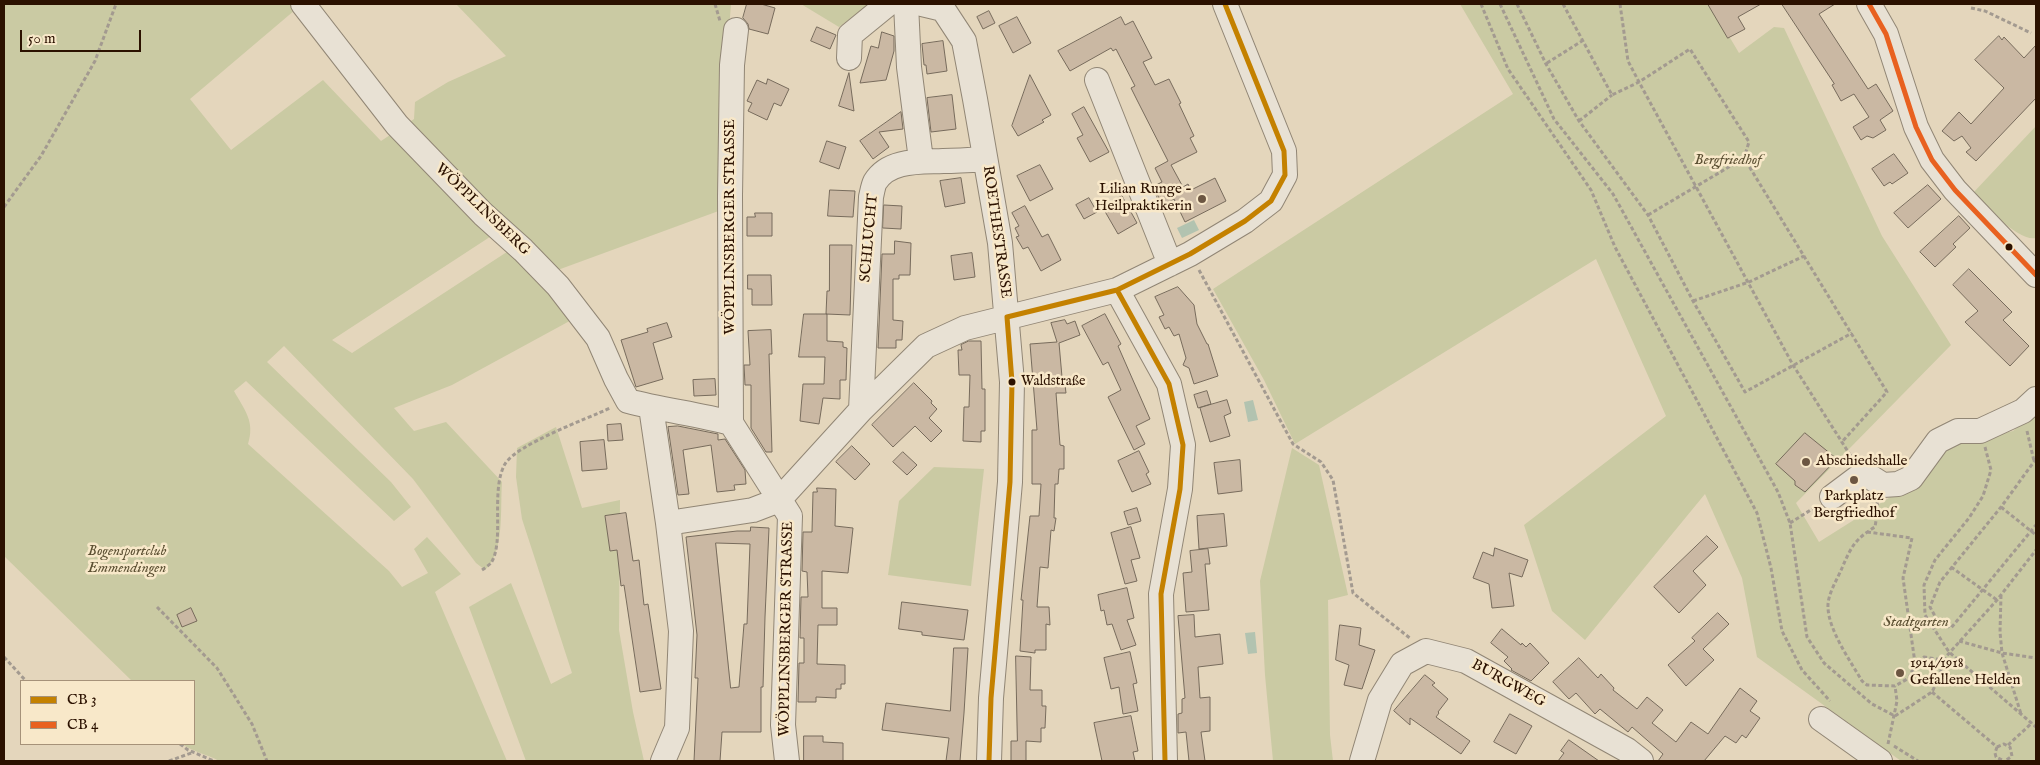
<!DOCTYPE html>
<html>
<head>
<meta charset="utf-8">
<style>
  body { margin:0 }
  #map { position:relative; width:2040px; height:765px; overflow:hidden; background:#e4d6bc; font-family:"IM FELL English",serif }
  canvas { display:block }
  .frame { position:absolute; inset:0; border:5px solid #2b1100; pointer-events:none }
  .legend { position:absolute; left:20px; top:680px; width:175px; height:65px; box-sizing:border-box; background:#f8e8c9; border:1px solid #a69279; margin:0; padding:6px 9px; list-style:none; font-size:15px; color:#2b1100 }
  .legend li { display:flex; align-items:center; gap:10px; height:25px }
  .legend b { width:25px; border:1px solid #a69279 }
  .scale { position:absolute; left:20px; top:30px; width:121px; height:22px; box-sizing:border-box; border:2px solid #2b1100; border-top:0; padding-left:6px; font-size:15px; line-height:18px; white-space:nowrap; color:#2b1100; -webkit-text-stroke:4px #f8e8c9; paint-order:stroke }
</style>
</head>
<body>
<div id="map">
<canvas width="2040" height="765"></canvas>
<div class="frame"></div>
<ul class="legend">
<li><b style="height:6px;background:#c48100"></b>CB 3</li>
<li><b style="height:6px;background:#e86120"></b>CB 4</li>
</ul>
<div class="scale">50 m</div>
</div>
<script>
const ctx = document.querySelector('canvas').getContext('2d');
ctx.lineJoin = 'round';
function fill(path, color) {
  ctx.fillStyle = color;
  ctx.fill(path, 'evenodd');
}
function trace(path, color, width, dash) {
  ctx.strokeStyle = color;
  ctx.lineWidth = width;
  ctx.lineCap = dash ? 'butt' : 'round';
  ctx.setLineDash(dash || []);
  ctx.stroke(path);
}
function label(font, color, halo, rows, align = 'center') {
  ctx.font = font + ' "IM FELL English",serif';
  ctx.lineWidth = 5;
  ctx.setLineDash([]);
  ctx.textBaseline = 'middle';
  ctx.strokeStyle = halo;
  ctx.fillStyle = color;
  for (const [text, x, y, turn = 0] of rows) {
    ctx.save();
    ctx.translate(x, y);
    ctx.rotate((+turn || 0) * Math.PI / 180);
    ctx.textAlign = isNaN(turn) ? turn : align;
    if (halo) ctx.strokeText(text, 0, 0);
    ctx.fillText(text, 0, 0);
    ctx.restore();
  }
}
fill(new Path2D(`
  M4,4H316L295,10L190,99L231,150L323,80L381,141L414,119L415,102L448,82L506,56L456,4H731L723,111L724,209L555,271L588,311L452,385L394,408L414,431L446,422L502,482C500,507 505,553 485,570L476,563L413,479L284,346L267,362L391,482L411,507L394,521L246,381L234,391C245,411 255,421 248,444L389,571L402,587L428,573L414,549L427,537L461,574L435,592L507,761H219C207,754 193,752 182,744H194V681H132L4,556ZM499,231L516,246L352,353L332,340Z
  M801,4H869L839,27Z
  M1460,4H1710L1739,53L1774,27L1784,28L1882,236L1951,345L1796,503L1819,542L1903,489L1950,445L2013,431L2036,412V761H1901L1757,657L1742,578L1705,494L1585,640L1552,611L1524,525L1666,416L1596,259L1295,444L1264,380L1213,289L1513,94Z
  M2036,126V238C2018,242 1985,205 1973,193Z
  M556,427L582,508L620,500L619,630L633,712L644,761H526L469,607L511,583L551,684L572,673L522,519L516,477L517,448Z
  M1292,448L1319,465L1348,595L1328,600L1330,735L1333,761H1273L1265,675L1260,581Z
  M934,467L984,469L971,586L888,575L899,501Z`), '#cacaa3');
fill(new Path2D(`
  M1194,220L1199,230L1182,238L1177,228Z
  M1253,400L1258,420L1248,422L1244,402Z
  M1255,632L1257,653L1248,654L1245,633Z`), '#b2c3b0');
const building = new Path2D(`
  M747,4H761L775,8L768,34L749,29L748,24L743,18Z
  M1708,4H1761L1738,17L1745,29L1728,38Z
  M1782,4H1835L1819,14L1868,89L1876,84L1893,111L1880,120L1886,130L1873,138L1867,136L1861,140L1853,127L1869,117L1854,94L1841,101L1832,85L1834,84Z
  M989,11L995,23L983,29L977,17Z
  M1017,17L1031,43L1013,53L999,26Z
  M1121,17L1125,25L1133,21L1152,58L1143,62L1155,85L1169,79L1181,103L1179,104L1194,136L1190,138L1197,152L1171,165L1183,187L1188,184L1191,190L1215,178L1226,201L1185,222L1174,199L1162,206L1154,186L1162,182L1155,168L1168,161L1137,100L1131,88L1135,86L1116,49L1113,51L1111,48L1070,71L1058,51Z
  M817,27L836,35L830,49L811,41Z
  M882,32L894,36V51L886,80L860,83L871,46L878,48Z
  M1999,36L2002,40L2004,37L2024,58L2036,45V98L1976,161L1966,152L1971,148L1962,136L1954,141L1942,131L1959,112L1971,124L2004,88L1975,60Z
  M943,41L947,71L927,74L926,65H924L922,44Z
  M849,73L854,111L839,106Z
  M1030,75L1051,115L1042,120L1044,122L1018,136L1012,126Z
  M768,79L789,89L781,106L774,103L767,120L748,111L752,103L747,101L757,80L766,84Z
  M952,95L956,129L931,132L927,98Z
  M1084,107L1109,152L1090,162L1077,138L1083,135L1072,114Z
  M901,112L903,129L879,132L889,147L873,159L860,141Z
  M827,141L846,147L839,169L820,162Z
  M1894,154L1908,173L1892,184L1890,182L1884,186L1872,169Z
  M1040,165L1053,189L1030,201L1017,176Z
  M961,178L965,203L945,207L940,181Z
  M1928,185L1941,199L1908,228L1894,213Z
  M830,190L855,191L853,217L828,216Z
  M1122,196L1137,223L1118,234L1103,208Z
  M1089,198L1097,212L1084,219L1076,205Z
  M884,205L902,206L901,229L883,228Z
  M1025,206L1042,237L1048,234L1061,260L1041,271L1028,247L1023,249L1016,237L1019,236L1015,228L1019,226L1012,213Z
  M755,213H772V236H747V217H755Z
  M1959,216L1970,228L1953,244L1956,247L1935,267L1920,252Z
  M895,241L911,243L910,275H899V279H893V320L903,321L902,340H896V348H878L882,254H894Z
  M830,245H852L850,315L826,314L827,291H829Z
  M972,253L975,277L954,280L951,256Z
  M1969,269L2012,312L2003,320L2029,346L2010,366L1965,322L1978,311L1953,285Z
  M748,275H771L772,305H752V289H748Z
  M1178,287L1194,305L1197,324L1207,344H1208L1218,376L1194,384L1189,368L1183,365L1186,358L1179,334L1174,336L1169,327L1165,329L1159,317L1164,315L1155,297Z
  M804,314H827V341L843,342V347L847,348L846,380H840V399L823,398L819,424L800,421L803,384H824L825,357H799Z
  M1105,314L1121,344L1118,346L1150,419L1136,426L1145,444L1134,450L1108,397L1121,390L1108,362L1103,365L1082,326Z
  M1065,320L1067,324L1075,321L1080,335L1059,343L1062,377H1064L1066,393H1056L1060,445L1064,446V469H1059L1058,484H1055L1054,518H1056L1054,531L1051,530L1048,568L1040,567L1037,607H1049L1050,625L1046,624V650H1035V653L1020,651L1023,600H1021L1030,516H1039L1041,484H1032V430H1037L1030,344L1057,342L1051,323Z
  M667,323L672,337L653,343L663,379L636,387L621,340L648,332L647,329Z
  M771,330L772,354H769L772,452H766L751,428V385H745L744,365H750L748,331Z
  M969,341H981L982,389H985V431H981V442L963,441L964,407H969L970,375H959L958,350H962L961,345Z
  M715,379L716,395L694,396L693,380Z
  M914,383L932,401L931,403L937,409L929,418L942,431L931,442L915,426L893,447L872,425Z
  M1207,391L1211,404L1198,408L1194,395Z
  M1227,400L1231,413L1224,416L1230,436L1210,442L1200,408Z
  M621,424L623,440L608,441L607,425Z
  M678,426L718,434V440L725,439L745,470L746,484L734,485L735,490L717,492L711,445L683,450L689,494L678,495L668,427Z
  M1805,433L1837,459L1805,492L1795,485V481L1776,464Z
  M604,440L607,469L582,471L580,442Z
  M852,446L870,464L855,480L836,462Z
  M1139,451L1149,472L1146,474L1151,484L1132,492L1118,461Z
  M903,452L917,465L907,475L893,462Z
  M1240,460L1242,491L1218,494L1214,463Z
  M817,488L836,489L835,526L853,528L848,573L822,571V608H837V625H818L817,664L845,665V684H841V689H836V698L816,697V702H798L799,663H804V638H800L801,597H808L807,572L802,571L803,532H812L813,492H817Z
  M1137,508L1141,521L1128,525L1124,512Z
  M626,513L633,561L639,560L644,605L648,604L661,689L640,692L624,585L621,586L617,550L610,551L605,516Z
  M1224,514L1227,546L1199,549L1197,516Z
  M751,527L769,528L765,617L763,687H761V732H722L720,761H694L698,678H695L697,635L686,537L737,531H750ZM716,543L750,544L747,624H744L739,687L731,688Z
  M1131,527L1140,558L1131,560L1137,581L1125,584L1111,533Z
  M1707,536L1718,547L1693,571L1706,585L1679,613L1654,587Z
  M1495,548L1528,560L1522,577L1509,573L1514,606L1492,608L1489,584L1473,578L1483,552L1493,556Z
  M1208,549L1210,564H1205L1209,610L1186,612L1183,573L1192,572L1190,551Z
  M1127,588L1134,618L1127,620L1136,645L1121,650L1112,624L1107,625L1104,610L1101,611L1098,595Z
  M902,602L968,610L964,640L922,635V632L899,629Z
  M191,608L197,621L182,627L177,615Z
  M1718,613L1729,624L1703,649L1714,660L1686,686L1668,665L1695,641L1692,638Z
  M1194,615L1195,637L1220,634L1223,664L1198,667L1200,698L1210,697V731L1201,732L1205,761H1189L1186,732L1178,733V714L1182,713V699L1185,698L1178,616Z
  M1340,625L1361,628L1359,645L1375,650L1362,689L1344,685L1349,665L1336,660Z
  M1502,629L1521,645L1522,643L1526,647L1530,643L1549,663L1531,681L1511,670L1512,669L1504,661L1508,657L1491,643Z
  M954,648H968L964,713L960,761H946L949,738L882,730L886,703L950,711Z
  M1130,652L1137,683L1133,684L1138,711L1123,714L1119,687L1111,689L1104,658Z
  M1016,656L1031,657L1030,690H1042V706H1046L1045,728H1041V742L1026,741V761H1011V741H1017Z
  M1579,658L1598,678L1601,674L1614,688L1613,690L1637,709L1647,697L1663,710L1652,723L1676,742L1691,722L1708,734L1740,688L1757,701L1750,711L1760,718L1746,738L1742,735L1736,743L1725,736L1704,761H1658L1663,754L1632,727L1628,732L1600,709L1595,714L1576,693L1569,699L1553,682Z
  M1425,675L1435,683L1432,685L1448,699L1438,712L1439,713L1436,717L1470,741L1461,754L1410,718V725L1394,711Z
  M1510,714L1532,726L1516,754L1494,742Z
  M1131,716L1138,751L1133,752L1135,761H1102L1094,723Z
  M804,736H823V742L843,743V761H804Z
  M1569,740L1599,761H1558L1564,753L1561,751Z`);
fill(building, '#cab8a3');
trace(building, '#776b5c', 1);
const minor = new Path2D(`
  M303,4L397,125L483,214L523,250L558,286L598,338L616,379L628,401C662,410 697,414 731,423L790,516L783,725L787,761
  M906,4L909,67L921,160
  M922,4L943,9L964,41L975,99L1000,243L1012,382L1010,482L991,698L989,761
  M1869,4L1886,34L1916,127L1932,160L1955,190L2036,275
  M849,58L850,35L888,4
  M1097,80L1170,264
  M1117,290L1169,384L1183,445L1180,489L1161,594L1165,761
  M651,407L668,523
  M861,410L871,197C872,193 873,186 875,182C889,159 921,162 943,161C957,161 971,160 985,159
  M731,423L730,196L732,65L736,30
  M1832,497L1864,473L1883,485L1898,484L1911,478L1938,441L1958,431H1980L2023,411L2036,399
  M1821,719L1880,761
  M663,761L677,728L681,631L668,523L753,510L779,500L861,410L926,346L965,328L1117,290L1190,254L1245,221L1271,201L1285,175L1284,151L1225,4
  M1362,761L1380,700L1402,664L1426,651L1466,661L1627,750L1641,761`);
trace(minor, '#918675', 26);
trace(new Path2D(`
  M715,4L720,21
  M1481,4L1508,69L1591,190L1615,247L1757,513L1771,568L1782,631L1802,670L1830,701
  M1500,4L1554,119L1613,194L1778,492L1790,523L1807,637L1824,663L1872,704L1895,716
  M1517,4L1546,64L1579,121L1648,215L1693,301L1745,392L1852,333
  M1563,4L1612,95L1639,82L1793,365L1852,458
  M1620,4L1628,61L1639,82L1690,49L1749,142L1744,158L1887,392L1841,443
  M1971,8L1985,11L2031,33
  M1547,63L1582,41
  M1579,121L1612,95
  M4,207L41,156L95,61L116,4
  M1648,215L1744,158
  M1199,270L1293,444L1321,462L1333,480L1353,593L1411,639
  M1693,301L1749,282L1804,256
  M2027,431L2034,461
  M1985,447L1991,470L1983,496L1969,518L1935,560L1924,585L1925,615L1949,652L2036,727
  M2036,459L2001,507L1940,582L1930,607L1936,618L1951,628L2036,525
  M1877,502L1878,508L1875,527C1855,539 1851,547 1842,568C1837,580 1827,595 1828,608C1829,631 1851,662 1862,681L1867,685L1895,686L1909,678L1915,664L1924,657L1943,660
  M2001,507L2036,535
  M1790,523L1817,506
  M1867,532L1912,538L1903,578L1915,663
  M1951,567L1997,600
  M482,570C485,568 489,565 491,563C505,542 490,490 505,464C517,444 587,419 610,408
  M2001,595L2000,632L2002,653L2021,714
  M157,607L217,668L252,724L267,761
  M1959,641L2002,653L2036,658
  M4,657L26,681
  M1932,692L1997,747
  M1895,716L1932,692L1940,676L1943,660L1997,600L2036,550
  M180,744L188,750L214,761
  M1888,744L1897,701L1895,686
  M2008,745L2032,723
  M1894,746L1918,761
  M1997,747L2004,744L2010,747L2012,756L2005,761
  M1997,747L1995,753L1996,757L2004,761
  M169,761L194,752`), '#a39a90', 3, [4, 2.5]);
trace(minor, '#e8e1d4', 24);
trace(new Path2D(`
  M1117,290L1169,384L1183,445L1180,489L1161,594L1165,761
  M1007,317L1117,290L1190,254L1245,221L1271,201L1285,175L1284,151L1225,4
  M989,761L991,698L1010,482L1012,382L1007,317`), '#c48100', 5);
trace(new Path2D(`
  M1869,4L1886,34L1916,127L1932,160L1955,190L2036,275`), '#e86120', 5);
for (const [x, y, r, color] of [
  [1202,199,5,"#6c5642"],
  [2009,247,4.5,"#2b1100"],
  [1012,382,4.5,"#2b1100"],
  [1806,462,5,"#6c5642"],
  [1854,480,5,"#6c5642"],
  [1900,673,5,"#6c5642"]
]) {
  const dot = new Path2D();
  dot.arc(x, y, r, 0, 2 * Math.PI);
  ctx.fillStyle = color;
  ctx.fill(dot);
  trace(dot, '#f8e8c9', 2);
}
label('14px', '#2b1100', '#f8e8c9', [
  ["Waldstraße",1021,382]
], 'left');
label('italic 15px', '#5b4f32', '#f8e8c9', [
  ["Bergfriedhof",1728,161],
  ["Bogensportclub",127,552],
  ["Emmendingen",127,569],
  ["Stadtgarten",1916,623]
]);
label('15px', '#2b1100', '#f8e8c9', [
  ["Lilian Runge -",1192,190,"right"],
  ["Heilpraktikerin",1192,207,"right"],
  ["Abschiedshalle",1816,462],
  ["Parkplatz",1854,497,"center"],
  ["Bergfriedhof",1854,514,"center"],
  ["1914/1918",1910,664],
  ["Gefallene Helden",1910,681]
], 'left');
label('15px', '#2b1100', '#f8e8c9', [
  ["WÖPPLINSBERG",482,210,44],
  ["WÖPPLINSBERGER STRASSE",731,227,-90],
  ["ROETHESTRASSE",996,232,82],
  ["SCHLUCHT",870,238,-85],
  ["WÖPPLINSBERGER STRASSE",787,629,-89],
  ["BURGWEG",1508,684,29]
]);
</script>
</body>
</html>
